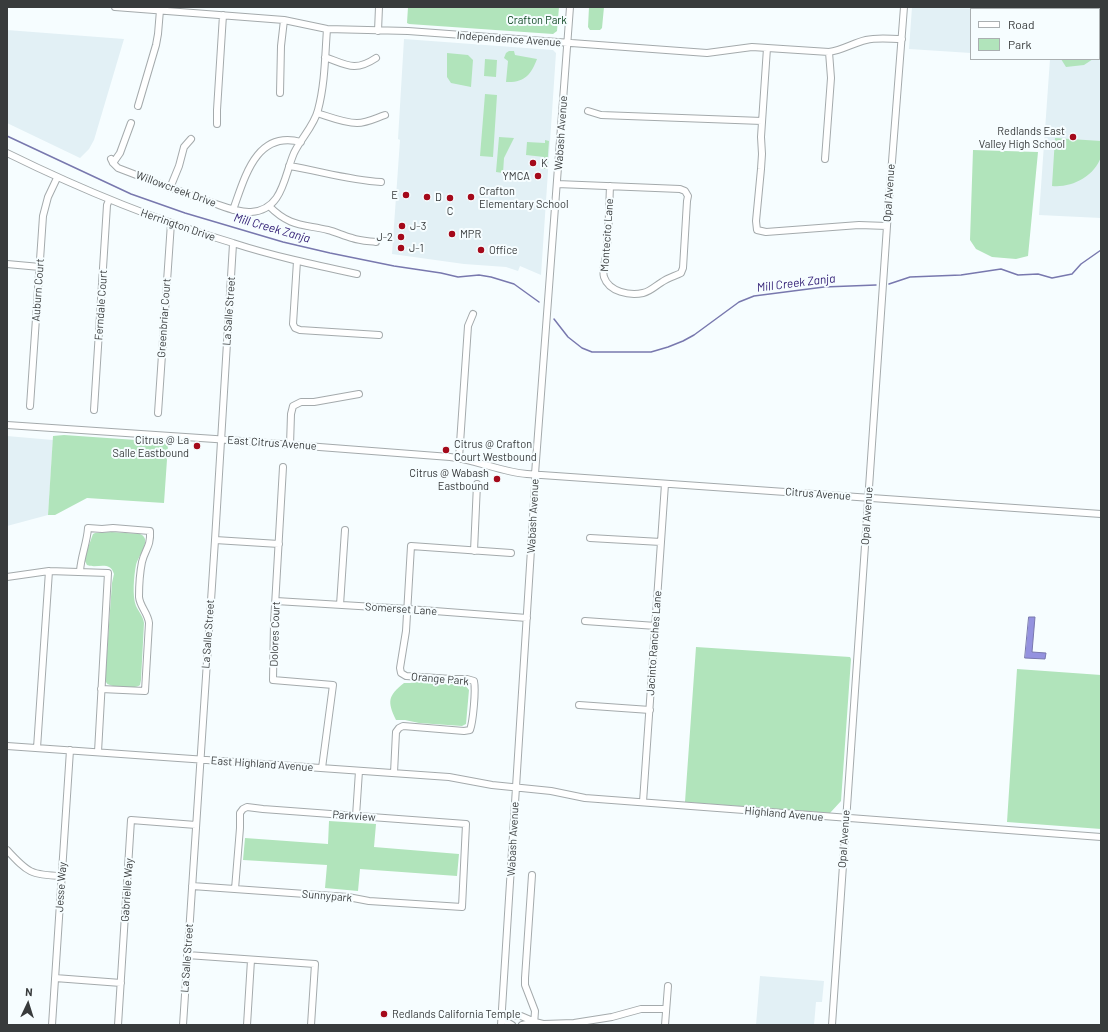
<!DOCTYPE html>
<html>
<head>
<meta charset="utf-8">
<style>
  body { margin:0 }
  #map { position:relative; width:1108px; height:1032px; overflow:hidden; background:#f6fdff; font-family:Barlow,sans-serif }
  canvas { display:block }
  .frame { position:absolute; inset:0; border:8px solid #383b3c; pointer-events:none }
  .legend { position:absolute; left:970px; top:8px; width:130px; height:52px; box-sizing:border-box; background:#f6fdff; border:1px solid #aaafb1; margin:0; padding:5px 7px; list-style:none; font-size:12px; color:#383b3c }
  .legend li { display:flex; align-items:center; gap:8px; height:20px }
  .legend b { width:20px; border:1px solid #aaafb1 }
  .north { position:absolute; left:8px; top:984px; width:40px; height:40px; -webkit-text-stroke:3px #f6fdff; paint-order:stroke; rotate:4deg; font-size:11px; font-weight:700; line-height:16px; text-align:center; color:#383b3c }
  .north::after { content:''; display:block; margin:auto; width:14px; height:18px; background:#383b3c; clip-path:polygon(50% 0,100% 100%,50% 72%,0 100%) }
</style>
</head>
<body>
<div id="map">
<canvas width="1108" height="1032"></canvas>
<div class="frame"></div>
<ul class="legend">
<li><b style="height:5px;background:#fff"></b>Road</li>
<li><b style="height:11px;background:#b1e4bb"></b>Park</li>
</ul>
<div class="north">N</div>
</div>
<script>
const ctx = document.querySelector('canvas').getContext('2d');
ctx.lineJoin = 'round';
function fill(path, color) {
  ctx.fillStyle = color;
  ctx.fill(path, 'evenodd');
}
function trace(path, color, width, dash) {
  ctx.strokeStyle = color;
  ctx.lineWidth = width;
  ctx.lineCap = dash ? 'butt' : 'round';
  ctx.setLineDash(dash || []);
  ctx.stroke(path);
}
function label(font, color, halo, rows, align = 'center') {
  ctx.font = font + ' Barlow,sans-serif';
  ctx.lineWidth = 4;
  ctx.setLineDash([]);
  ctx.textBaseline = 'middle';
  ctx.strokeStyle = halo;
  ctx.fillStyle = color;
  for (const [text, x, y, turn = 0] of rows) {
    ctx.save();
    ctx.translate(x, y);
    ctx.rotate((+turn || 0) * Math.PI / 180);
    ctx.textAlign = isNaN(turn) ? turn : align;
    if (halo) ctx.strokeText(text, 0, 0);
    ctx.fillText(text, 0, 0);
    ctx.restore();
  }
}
fill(new Path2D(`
  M912,7H1101V218L1039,215L1050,59H1099V9H971V53L909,49Z
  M7,30L124,39L94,140L89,149L80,158L7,123Z
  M404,39L553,50L556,53L541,275L520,266L518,271L506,267L464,264L392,254L400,140L398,139Z
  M7,436L53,440L48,515L7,526Z
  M760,976L824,981L822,1002H816L814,1025H756Z`), '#e2f0f5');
fill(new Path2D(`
  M408,7H559L557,31L553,34L409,24L407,23Z
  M589,7H604L602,28L600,30H590L588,27Z
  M509,51H514L515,55L537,59C531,75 524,83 506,82L508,61L504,58L506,53Z
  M447,53L468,55L473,60L471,87L451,83L447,77Z
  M485,59L497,60L496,77L484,76Z
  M1061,59H1093L1084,65L1066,67Z
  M485,94L497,95L493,157L480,156Z
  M499,137L514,138L504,158L503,173L496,172Z
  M1055,138L1101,141C1101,146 1102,153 1101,157C1094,177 1071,188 1052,186Z
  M545,140L549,141L547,169H543L544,157L526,155L527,142L545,143Z
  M973,150L1038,152L1028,256L1016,259L992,257L976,249L970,240Z
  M64,435L165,442L168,445L164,503L87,498L55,515H48L53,436Z
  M112,532L140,534C153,539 138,556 136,565C134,575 132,596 136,606C139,612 143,616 144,623L141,680L140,685C135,689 116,688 110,685C106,684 107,683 105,680L112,583L114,574C110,560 97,569 87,565L85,561V556L93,534L95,533Z
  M696,647L850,657L851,659L841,801L830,813L685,802Z
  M1017,669L1101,675V829L1007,822Z
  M417,682L465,685L469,690L466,724L462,726L419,723L405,720H396C387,701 388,696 404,683H410Z
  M329,821L376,824L374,847L459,854L457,876L360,869L358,891L325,888L327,865L243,860L245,838L328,844Z`), '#b1e4bb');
const water = new Path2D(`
  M1029,617H1035L1032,652L1046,653L1045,659L1025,658Z`);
fill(water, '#9492df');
trace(water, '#7878ae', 1);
trace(new Path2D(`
  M7,136L131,194L185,213L283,242L330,253L394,266L441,273L458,277L479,275L491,277L514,284L539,302
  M889,284L910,277L961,275L1001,269L1018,275L1038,274L1052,278L1072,274L1081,264L1101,250
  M554,319L568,337L582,348L592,352H651L668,347L683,341L694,335L739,302L754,296L824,287L876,285`), '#7878ae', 1.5);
const minor = new Path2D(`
  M115,7L284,20L327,29L408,31L707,53L752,47L829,52C843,50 853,43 866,40C878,37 890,39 902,39
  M378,31L379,7
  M767,48L761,137L762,154L761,169L756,221L757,230L766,232L859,225L887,226
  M325,57C347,65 355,72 376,58
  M280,93L281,46L284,20
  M138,106L156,45L158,34L160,10
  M588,111L601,115L762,121
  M317,113C330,117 344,123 357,123C367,123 376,118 385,115
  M217,124V110L223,15
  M7,153C80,189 155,220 233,243C273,256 315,265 357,274
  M111,159L113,163L118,168C149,180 179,191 210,202C223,206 237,213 251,212C283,210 284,176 294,153C301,138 314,126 318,110C325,84 325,56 327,29
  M825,159L831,78L829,52
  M113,163L120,153L131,123
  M289,166C320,171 349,180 381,182
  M557,184L680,189L685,191L688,196L687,201L683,268L681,273C675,276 668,278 662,282C655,286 651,291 643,293C630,296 609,292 604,277C602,270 605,263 606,256C609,233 609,209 610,186
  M170,188L179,166L184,147L191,139
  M269,206C290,227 302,224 328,230C336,232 344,236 352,238C360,241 368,241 376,242
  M233,210C245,177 256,130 301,142
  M297,261L293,324L295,328L300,330L379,335
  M7,264L40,267
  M30,406L43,216L48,197L57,178
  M94,410L107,205L109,200
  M158,413L171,223
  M7,425L215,439L450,457C477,460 501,472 527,474L1101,514
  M290,445L291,414L293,406L301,402H314L359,394
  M459,458L468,326L473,314
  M283,467L274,623L273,680L333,685L322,768
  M590,538L661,542
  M215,540L279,544
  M474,551L477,484
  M80,571C81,556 87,543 88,528L102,529L113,528L150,531C151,547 145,549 142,562C140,572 139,586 139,597C140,607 148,613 149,623L145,691L101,689
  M7,577L49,571L108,573L98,752
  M276,601L408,609L527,618
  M340,605L345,530
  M585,621L656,626
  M579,705L650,710
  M7,746L449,777L492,785L551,791L585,798L1101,837
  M37,748L49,571
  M394,773L396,732L399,728L403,726L464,731L470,730C473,722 476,690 474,681L467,679H452L406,676L401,673L400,668L406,631L411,546L511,553
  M643,802L665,484
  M356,816L359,771
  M7,850C28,873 31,875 62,876
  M532,875L525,978V985L535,1011L534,1025
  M192,886L348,897L369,901L462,907L466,824L263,809L247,807L243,809L240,813V828L235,889
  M187,955L315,964L311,1025
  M55,978L121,983
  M52,1025L70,750
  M118,1025L131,820L196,825
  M183,1025L215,540L233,244
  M247,1025L251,960
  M501,1025L535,486V474L570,7
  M512,1025L502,1019L510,1015L521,1016L535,1022L543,1024L574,1023L612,1017L641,1009H666
  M522,1025L535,1022
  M665,1025L668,986
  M832,1025L887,226L904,7`);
trace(minor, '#a4aaac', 8);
trace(minor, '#fff', 6);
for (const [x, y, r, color] of [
  [1073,137,4,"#a4091a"],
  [533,163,4,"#a4091a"],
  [538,176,4,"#a4091a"],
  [406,195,4,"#a4091a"],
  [427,197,4,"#a4091a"],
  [471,197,4,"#a4091a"],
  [450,198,4,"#a4091a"],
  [402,226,4,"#a4091a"],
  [452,234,4,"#a4091a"],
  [401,237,4,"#a4091a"],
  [401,248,4,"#a4091a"],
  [481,250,4,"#a4091a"],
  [197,446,4,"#a4091a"],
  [446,450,4,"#a4091a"],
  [497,479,4,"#a4091a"],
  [384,1014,4,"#a4091a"]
]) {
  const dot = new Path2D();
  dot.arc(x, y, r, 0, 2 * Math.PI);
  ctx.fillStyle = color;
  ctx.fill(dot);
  trace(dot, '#f6fdff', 1.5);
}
label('11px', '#0e4722', '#f6fdff', [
  ["Crafton Park",537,20]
]);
label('11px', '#383b3c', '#f6fdff', [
  ["Independence Avenue",509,39,4],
  ["Wabash Avenue",561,133,-86],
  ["Willowcreek Drive",176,189,20],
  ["Opal Avenue",889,193,-86],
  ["Herrington Drive",178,225,19],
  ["Montecito Lane",607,235,-86],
  ["Auburn Court",38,290,-86],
  ["Ferndale Court",101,305,-86],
  ["La Salle Street",229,311,-86],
  ["Greenbriar Court",164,318,-86],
  ["East Citrus Avenue",272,443,4],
  ["Citrus Avenue",818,494,4],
  ["Wabash Avenue",533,516,-87],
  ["Opal Avenue",867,516,-86],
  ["Somerset Lane",401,609,4],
  ["La Salle Street",208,634,-86],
  ["Dolores Court",275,634,-88],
  ["Jacinto Ranches Lane",654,643,-86],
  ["Orange Park",440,679,5],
  ["East Highland Avenue",262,764,4],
  ["Highland Avenue",784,814,5],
  ["Parkview",354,816,4],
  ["Wabash Avenue",513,839,-87],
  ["Opal Avenue",844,839,-86],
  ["Jesse Way",61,887,-86],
  ["Gabrielle Way",127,890,-86],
  ["Sunnypark",327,896,5],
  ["La Salle Street",187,958,-86]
]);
label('11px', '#383b3c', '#f6fdff', [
  ["Redlands East",1065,131,"right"],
  ["Valley High School",1065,144,"right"],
  ["K",541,163],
  ["YMCA",530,176,"right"],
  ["Crafton",479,191],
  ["Elementary School",479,204],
  ["E",398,195,"right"],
  ["D",435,197],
  ["C",450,211,"center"],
  ["J-3",410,226],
  ["MPR",460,234],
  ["J-2",393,237,"right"],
  ["J-1",409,248],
  ["Office",489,250],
  ["Citrus @ La",189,440,"right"],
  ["Salle Eastbound",189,453,"right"],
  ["Citrus @ Crafton",454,444],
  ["Court Westbound",454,457],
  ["Citrus @ Wabash",489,473,"right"],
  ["Eastbound",489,486,"right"],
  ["Redlands California Temple",392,1014]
], 'left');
label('italic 12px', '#2e1a73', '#f6fdff', [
  ["Mill Creek Zanja",272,228,16],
  ["Mill Creek Zanja",796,283,-7]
]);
</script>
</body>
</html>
